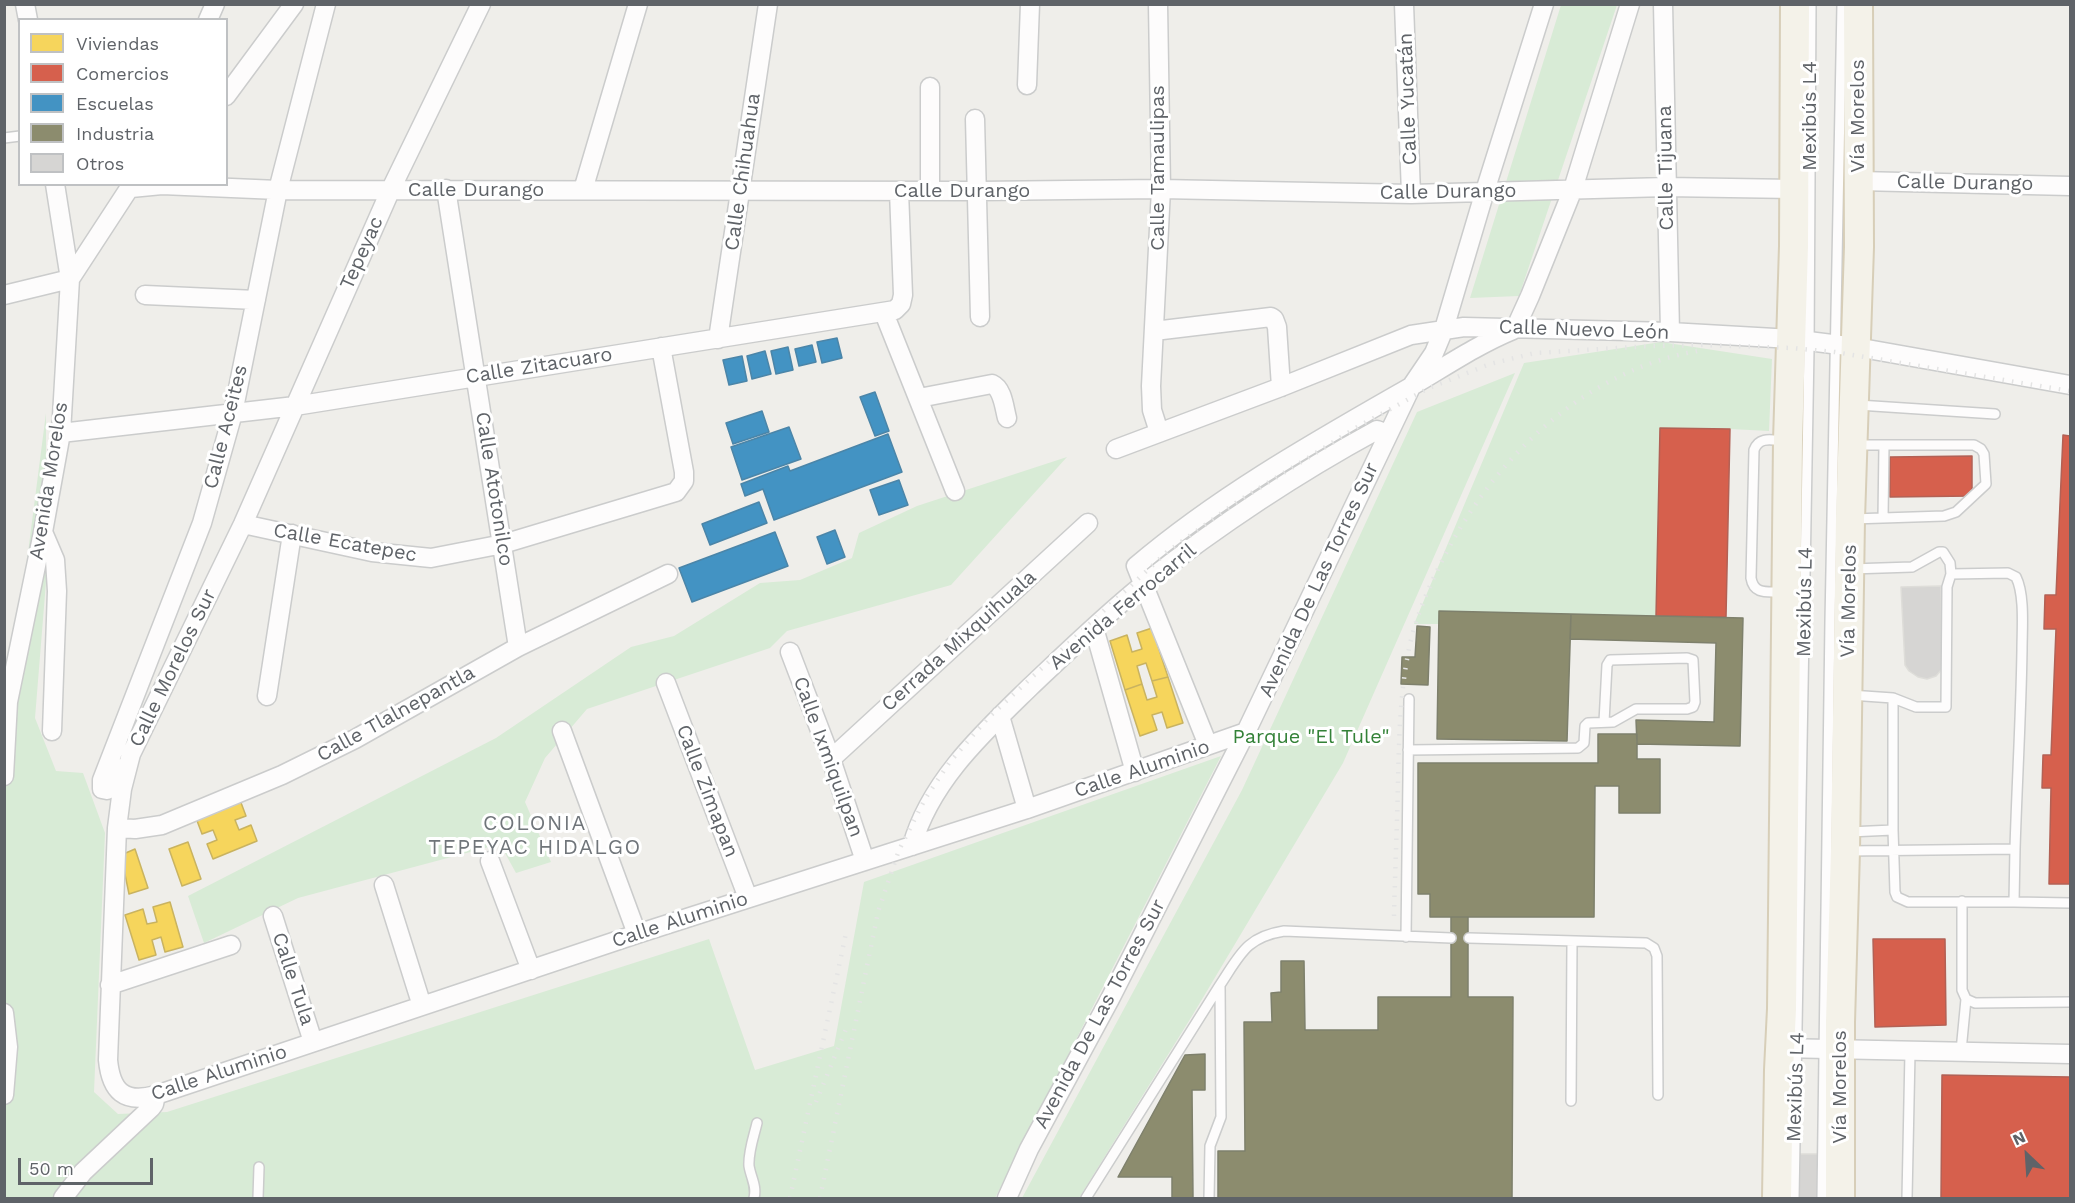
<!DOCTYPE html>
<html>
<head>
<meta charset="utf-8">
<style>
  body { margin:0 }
  #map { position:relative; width:2075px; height:1203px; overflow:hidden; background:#efeeea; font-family:"Work Sans",sans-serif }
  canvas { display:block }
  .frame { position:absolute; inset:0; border:6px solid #5f6368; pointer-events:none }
  .legend { position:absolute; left:18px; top:18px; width:210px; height:168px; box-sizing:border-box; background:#fff; border:2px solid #bfc1c3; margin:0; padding:8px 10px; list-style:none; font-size:18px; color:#5f6368 }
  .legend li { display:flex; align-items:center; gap:12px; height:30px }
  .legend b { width:30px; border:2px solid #bfc1c3 }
  .north { position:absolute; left:1997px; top:1125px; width:60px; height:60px; -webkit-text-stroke:4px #fff; paint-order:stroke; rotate:335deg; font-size:16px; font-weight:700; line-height:24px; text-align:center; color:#5f6368 }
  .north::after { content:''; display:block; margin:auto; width:21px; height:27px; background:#5f6368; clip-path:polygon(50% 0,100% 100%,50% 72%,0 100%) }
  .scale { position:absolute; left:18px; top:1158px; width:135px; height:27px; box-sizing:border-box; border:3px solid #5f6368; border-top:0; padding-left:8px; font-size:18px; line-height:21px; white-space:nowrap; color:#5f6368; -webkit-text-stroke:4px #fff; paint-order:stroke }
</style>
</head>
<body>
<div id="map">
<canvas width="2075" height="1203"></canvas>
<div class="frame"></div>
<ul class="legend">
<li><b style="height:16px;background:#f6d55c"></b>Viviendas</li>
<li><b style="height:16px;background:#d6604d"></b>Comercios</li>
<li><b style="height:16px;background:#4393c3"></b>Escuelas</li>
<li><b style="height:16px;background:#8c8c6e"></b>Industria</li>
<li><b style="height:16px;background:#d6d5d3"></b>Otros</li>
</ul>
<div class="north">N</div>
<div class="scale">50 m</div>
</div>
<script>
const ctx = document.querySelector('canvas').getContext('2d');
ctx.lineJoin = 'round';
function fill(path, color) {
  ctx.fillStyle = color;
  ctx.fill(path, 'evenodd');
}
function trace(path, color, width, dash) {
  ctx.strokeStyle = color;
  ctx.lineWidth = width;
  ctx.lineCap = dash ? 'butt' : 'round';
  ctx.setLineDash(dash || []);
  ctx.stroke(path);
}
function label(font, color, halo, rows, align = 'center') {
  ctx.font = font + ' "Work Sans",sans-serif';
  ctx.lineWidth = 6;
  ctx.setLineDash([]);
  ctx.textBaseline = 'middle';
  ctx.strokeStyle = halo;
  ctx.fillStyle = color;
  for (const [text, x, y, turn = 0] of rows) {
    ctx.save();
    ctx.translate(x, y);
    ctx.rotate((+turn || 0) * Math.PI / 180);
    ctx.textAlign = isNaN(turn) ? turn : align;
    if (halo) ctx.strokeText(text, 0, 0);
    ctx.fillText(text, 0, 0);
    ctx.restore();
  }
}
fill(new Path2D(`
  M1561,5H1617L1519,296L1470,298Z
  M1661,342L1772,359L1769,431L1730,429L1656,616L1439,611V624H1414L1524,363Z
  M1515,373L1343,763L1192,1016L1079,1198H1022L1242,790L1417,412Z
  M46,413V582L35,718L56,771L83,773L105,833L94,1092L118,1114L167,1112L709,939L755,1070L834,1046L864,882L1221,756L995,1198H5L4,739Z
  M1067,457L951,585L787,631L770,648L587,709L545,758L525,802L551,862L516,873L500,844L298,898L204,943L188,896L496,738L631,647L674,636L760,583L800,580L852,558L859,533L917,506Z`), '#d8ebd6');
const homes = new Path2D(`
  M1152,628L1168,677L1152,681L1146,663L1137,666L1142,684L1125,690L1110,641L1127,635L1132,652L1142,649L1137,633Z
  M1168,677L1183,723L1167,728L1162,712L1152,715L1157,730L1140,736L1125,690L1142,684L1147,700L1157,697L1152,681Z
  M240,800L246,816L235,820L239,830L251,825L257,841L213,859L207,844L217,840L213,830L202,834L196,818Z
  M188,842L201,879L182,886L169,849Z
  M135,849L148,888L129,894L121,855Z
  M170,902L183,947L165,952L161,937L152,940L156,955L139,960L125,915L143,909L147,924L157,922L153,907Z`);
fill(homes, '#f6d55c');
trace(homes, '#c9b360', 1.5);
const shops = new Path2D(`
  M1660,428L1730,429L1726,617L1656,616Z
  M2063,435L2070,436V884H2049L2051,788H2042L2043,755H2051L2056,629H2044L2045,595H2056Z
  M1972,456V496L1890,497V457Z
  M1873,939H1945L1946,1025L1875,1027Z
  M1942,1075L2070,1077V1198H1941Z`);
fill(shops, '#d6604d');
trace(shops, '#b26155', 1.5);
const schools = new Path2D(`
  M837,338L842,358L822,363L817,342Z
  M812,345L816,362L799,366L795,349Z
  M788,347L793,370L776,374L771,351Z
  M765,351L771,374L752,379L747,356Z
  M742,356L747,381L729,385L723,360Z
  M875,392L889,431L875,436L860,397Z
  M762,411L769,432L733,444L726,423Z
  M789,427L801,459L742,480L731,447Z
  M888,434L902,472L774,520L763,489L745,496L741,484L788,466L790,471Z
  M899,480L908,505L879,515L870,490Z
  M759,502L767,523L710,545L702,524Z
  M835,530L845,557L827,564L817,537Z
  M775,532L788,566L692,602L679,568Z`);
fill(schools, '#4393c3');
trace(schools, '#4b85a8', 1.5);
const industry = new Path2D(`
  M1439,611L1571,614L1567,741L1437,739Z
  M1571,614L1743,618L1740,746L1637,744L1636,720L1714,722L1716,643L1570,639Z
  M1417,626L1430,627L1428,685L1401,684L1402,657H1415Z
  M1598,734H1637V759H1660V813H1619V786H1595L1594,917H1430V894H1418V763H1598Z
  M1451,917H1468V997H1513L1512,1198H1218V1151H1245L1244,1022H1272L1271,993L1281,992V961H1304L1305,1030H1378V997H1451Z
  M1205,1054V1090H1192L1193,1198H1172V1177H1118L1185,1055Z`);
fill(industry, '#8c8c6e');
trace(industry, '#7e806c', 1.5);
const building = new Path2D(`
  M1941,586L1942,669L1936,676L1927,679L1918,677L1909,671L1905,665L1901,587Z
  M1800,1154H1818L1817,1198H1799Z`);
fill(building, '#d6d5d3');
trace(building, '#deddd9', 1.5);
const lane = new Path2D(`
  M4,138L20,136
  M1858,405L1995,414
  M1784,441C1772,440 1759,436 1754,450L1751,578C1754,596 1769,591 1784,592
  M1883,518L1884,445
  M1852,519L1944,516L1956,512L1986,484L1984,454L1981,449L1974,445H1857
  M1851,569L1912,567L1939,552H1943L1950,563L1951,574
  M1850,695L1893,698
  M1408,750L1578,748L1584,743L1585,726L1588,723L1613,722L1636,709H1687L1693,707L1695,702L1693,660L1687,658L1610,660L1607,665L1604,722
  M1893,830L1895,892L1897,897L1908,902H2014L2015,849
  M1848,851L2015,849C2017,782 2021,716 2022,650C2022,629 2025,595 2016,577L2008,573L1951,574L1947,587L1946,707H1916L1893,698V830L1849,832
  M2014,902L2070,903
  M1406,937L1409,699
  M1469,938L1646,943L1654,948L1657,956L1658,1095
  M1966,999L1975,1003L2070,1002
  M1961,1051L1966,999L1962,990V901
  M1571,1101L1572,942
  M258,1198L259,1167
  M754,1198C757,1186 751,1178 749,1166C748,1152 754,1136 757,1123
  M1086,1198L1220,985C1240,955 1246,937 1284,931L1451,938
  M1209,1198L1210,1146L1221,1117L1220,985
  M1794,1198L1809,349L1811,4
  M1822,1198L1830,621L1842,4
  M1907,1198L1910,1052`);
const street = new Path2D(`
  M25,4L28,20
  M481,4L391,189L243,524L131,754L122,789L117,828L108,1060C111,1091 124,1104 156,1095L637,934L1027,809L1246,732
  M1158,4L1161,189L1151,386L1152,410L1159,432
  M1404,4L1411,194
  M1663,4L1670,332
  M208,20L215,4
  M1027,85L1030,4
  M930,87V191
  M226,96L294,4
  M975,119L980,317
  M1859,181L2070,186
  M131,188L162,185L278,190L978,191L1161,189L1411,194L1666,187L1794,189
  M446,189L518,647
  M583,190L638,4
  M70,279L132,184
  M4,295L70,279
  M145,295L256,300
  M884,313L955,491
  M1515,329L1530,296L1573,189L1630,4
  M1154,331L1271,317L1274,319L1277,327L1281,387
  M718,339L768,4
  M919,398L992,384C1003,389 1004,407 1007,418
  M61,433L295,406L895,310L901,304L903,295L899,191
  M1116,449L1281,387L1411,335L1464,327L1670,332L1792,339L1856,347L2070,385
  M243,524L372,552L431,558L503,544L676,492L684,481V472L661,347
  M43,532L55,560L57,591L52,731
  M1094,628L1135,772
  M790,652L831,759L865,861
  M666,683L748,898
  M267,696L292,534
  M1000,716L1027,809
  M562,731L637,934
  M1208,745L1136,566C1216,498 1307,446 1398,394C1436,373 1472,347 1513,330
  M831,759L1088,523
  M121,768L111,787L107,790L102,789V780L202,523L233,413L278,190L326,4
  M4,776L8,702L43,532L61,433L70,279L55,184
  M117,828L135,829L162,825L282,775L355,739L518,647L668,574
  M912,846C930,781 984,732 1030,687C1067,652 1105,615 1145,583C1218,526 1296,474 1377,430L1388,434
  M490,861L531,970
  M384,885L422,1006
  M273,916L313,1042
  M110,985L231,945
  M4,1013L8,1047L4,1095
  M1780,1048L2070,1054
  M63,1198L83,1172L151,1108L154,1104L156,1095
  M1007,1198L1029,1149L1110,999L1246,732L1411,387L1434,353L1444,329L1485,191L1544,4`);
const primary = new Path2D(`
  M1777,1198L1779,1070L1782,1009L1788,441L1794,246L1795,4
  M1840,1198V1022L1845,851L1850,519L1859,247L1858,4`);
trace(lane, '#cbcccc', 12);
trace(street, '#cbcccc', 21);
trace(primary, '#d7ceb8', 32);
trace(lane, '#fdfcfc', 9);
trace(street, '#fdfcfc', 18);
trace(primary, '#f4f2e9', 28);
trace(new Path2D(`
  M1394,916C1395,872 1397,828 1398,784C1399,737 1400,690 1410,644C1417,613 1430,584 1445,555C1496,457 1584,371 1697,351
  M816,1102L848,1024
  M790,1198L846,933
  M820,1198L878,912L899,850L925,799L949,763L988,718L1167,552L1237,502L1359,426L1429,388L1490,364L1535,353L1651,346L1706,345L1791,348L1835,352L2070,391`), '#e4e4e4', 4.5, [1.5, 8]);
label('20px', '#5f6368', '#fff', [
  ["Calle Yucatán",1408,99,-92],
  ["Mexibús L4",1810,116,-90],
  ["Vía Morelos",1858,116,-90],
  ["Calle Tamaulipas",1158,168,-90],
  ["Calle Tijuana",1666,168,-91],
  ["Calle Chihuahua",743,172,-82],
  ["Calle Durango",1965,183,1],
  ["Calle Durango",476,190],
  ["Calle Durango",962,191],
  ["Calle Durango",1448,192,-1],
  ["Tepeyac",362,253,-66],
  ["Calle Nuevo León",1584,330,2],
  ["Calle Zitacuaro",539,366,-9],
  ["Calle Aceites",226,427,-76],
  ["Avenida Morelos",49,481,-81],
  ["Calle Atotonilco",494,489,81],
  ["Calle Ecatepec",345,543,10],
  ["Avenida De Las Torres Sur",1319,580,-65],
  ["Vía Morelos",1849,601,-89],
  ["Mexibús L4",1805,602,-89],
  ["Avenida Ferrocarril",1123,607,-40],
  ["Cerrada Mixquihuala",959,641,-42],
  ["Calle Morelos Sur",173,668,-64],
  ["Calle Tlalnepantla",396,714,-29],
  ["Calle Ixmiquilpan",828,757,70],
  ["Calle Aluminio",1142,769,-19],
  ["Calle Zimapan",707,791,69],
  ["Calle Aluminio",680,920,-18],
  ["Calle Tula",293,979,72],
  ["Avenida De Las Torres Sur",1100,1014,-62],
  ["Calle Aluminio",219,1073,-18],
  ["Mexibús L4",1796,1087,-88],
  ["Vía Morelos",1840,1087,-90]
]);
label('20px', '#348238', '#fff', [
  ["Parque \"El Tule\"",1311,737]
]);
ctx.letterSpacing = '1.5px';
label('21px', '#70757a', '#fff', [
  ["COLONIA",535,824],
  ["TEPEYAC HIDALGO",535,848]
]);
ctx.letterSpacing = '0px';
</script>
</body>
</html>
